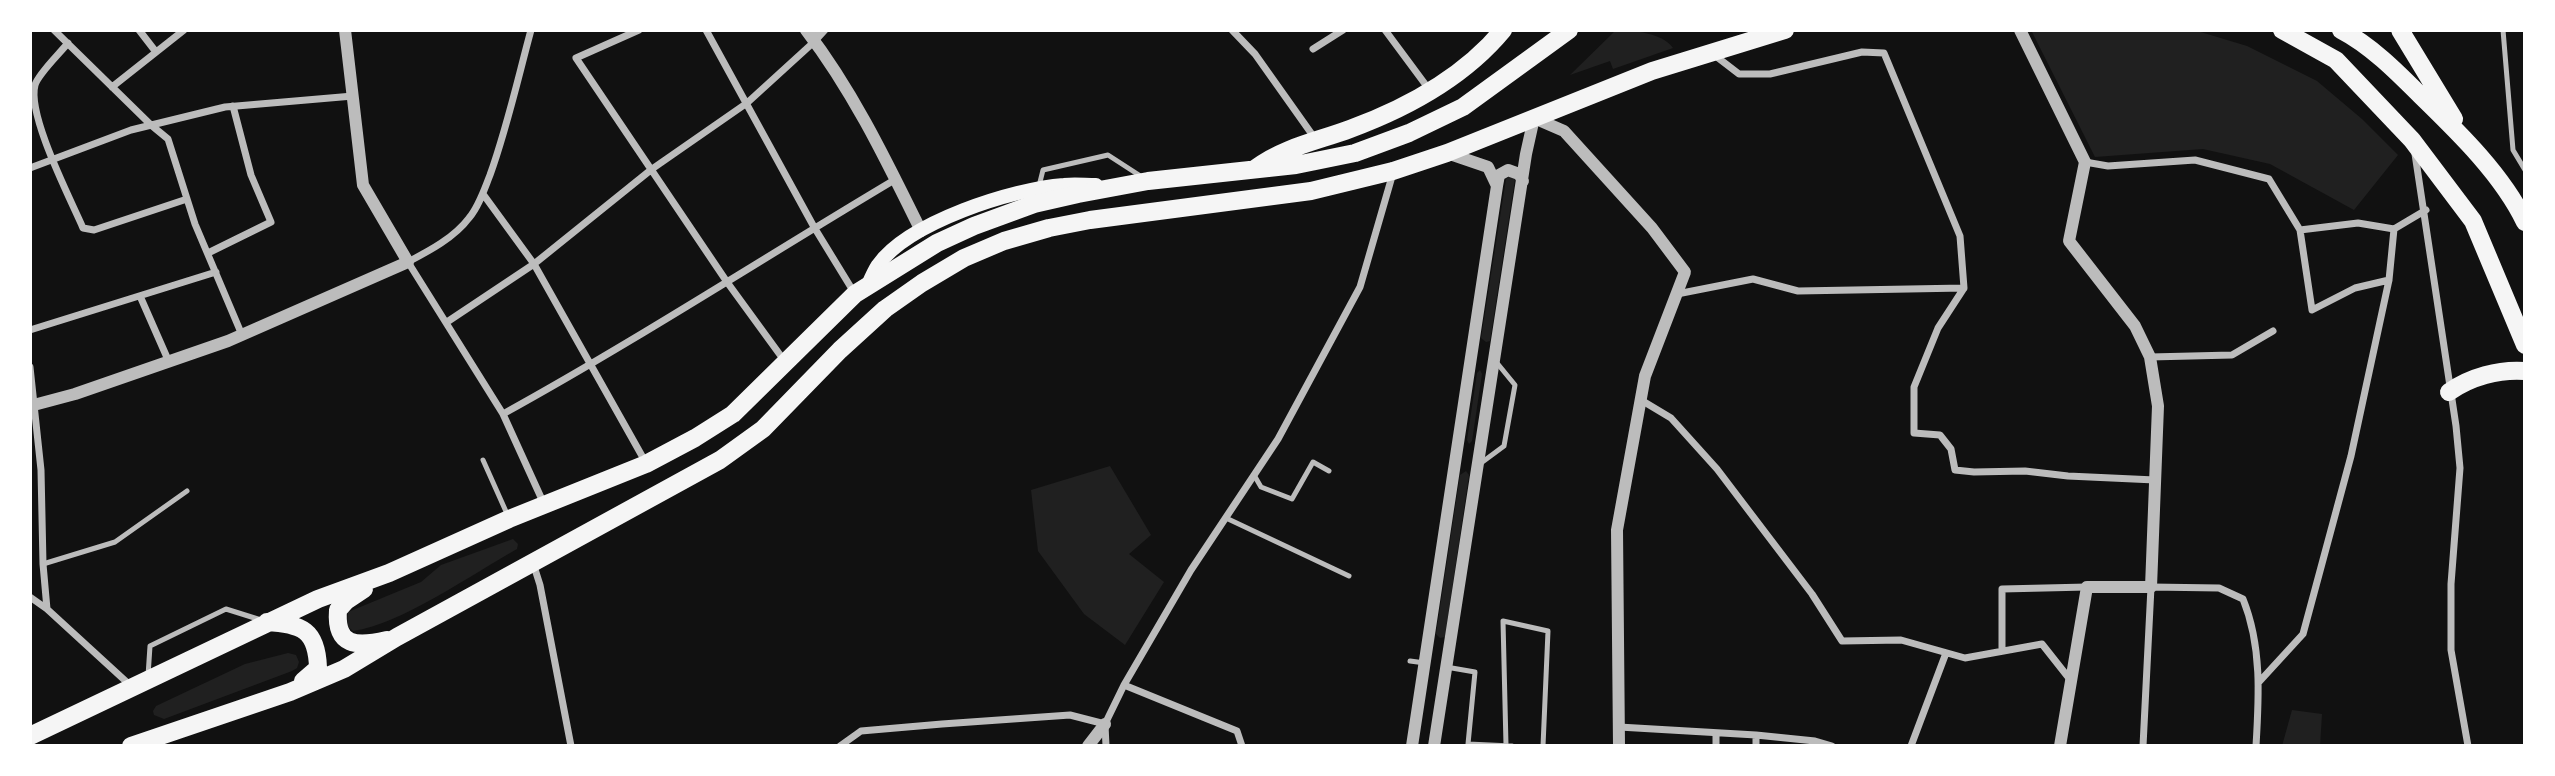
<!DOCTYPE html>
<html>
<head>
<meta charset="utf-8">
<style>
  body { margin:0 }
  #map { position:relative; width:2555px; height:776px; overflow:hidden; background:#111; font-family:Commissioner,sans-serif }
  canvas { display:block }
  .frame { position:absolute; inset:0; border:32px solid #fff; pointer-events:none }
</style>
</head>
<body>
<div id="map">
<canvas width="2555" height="776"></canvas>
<div class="frame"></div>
</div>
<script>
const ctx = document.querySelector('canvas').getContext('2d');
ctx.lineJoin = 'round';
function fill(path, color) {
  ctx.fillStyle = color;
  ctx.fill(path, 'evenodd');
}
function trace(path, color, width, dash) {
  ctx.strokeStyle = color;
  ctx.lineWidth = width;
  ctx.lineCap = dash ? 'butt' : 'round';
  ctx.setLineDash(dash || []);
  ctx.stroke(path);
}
fill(new Path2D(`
  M1616,30C1633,30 1663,33 1673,48L1613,69L1610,61L1570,75Z
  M2031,30H2194L2247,46L2317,81L2362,119L2398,155L2354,210L2270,164L2203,149L2095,157Z
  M1511,175L1515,179L1490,341L1486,342L1481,338L1506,179Z
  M1480,370L1482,374L1472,441L1469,444L1467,440L1477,373Z
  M1110,466L1151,535L1129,554L1164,582L1125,645L1084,614L1038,551L1031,490Z
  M1466,471L1469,475L1445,637L1440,638L1436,634L1460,475Z
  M513,539L518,544L517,549C472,574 402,624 353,631L347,626L348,612L421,582L441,565Z
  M288,653L296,655L299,662L297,668L292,671L164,719L154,715L153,711L156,706L245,664Z
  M2292,710L2322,714L2320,746H2282Z`), '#202020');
trace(new Path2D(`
  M2503,30L2513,150L2525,170
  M1039,186L1043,170L1108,155L1142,177
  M483,460L508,516
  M1481,463L1504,446L1515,385L1497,363
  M1254,475L1261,487L1292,499L1313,462L1329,471
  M1226,518L1349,576
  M43,564L115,542L187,491
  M1410,661L1425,663
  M1446,667L1475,672L1468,744L1512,746
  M148,676L150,646L226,609L261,620
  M1506,745L1503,621L1548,631L1543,746`), '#bcbcbc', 5);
trace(new Path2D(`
  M54,30L151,125L168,139L195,224L242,335
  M139,30L156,52
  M531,30C518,78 507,128 490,175C484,190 479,206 469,218C454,238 429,251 408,262L503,414L544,504
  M639,30L576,58L727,282L786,363
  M706,30L814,227L855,294
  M817,30L815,41L825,30
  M1232,30L1255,54L1316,140
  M1385,30L1431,92
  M68,43C60,53 38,74 35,85C27,115 70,198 83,228L94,230L187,199
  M1313,49L1343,30
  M1713,54L1739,74H1770L1862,52L1884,53L1960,236L1964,288L1938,328L1914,387V433L1940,435L1951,449L1955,470L1974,472L2025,471L2068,476L2155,480
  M112,87L184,30
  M2415,154L2456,426L2460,468L2451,584V650L2468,746
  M2085,162L2108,166L2195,160L2269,179L2300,230L2358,223L2394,229
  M30,168L131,130L225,107L353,96
  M483,194L534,264L646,463
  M2300,230L2312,310L2355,288L2389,280
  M208,253L271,222L251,175L233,106
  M1677,294L1753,279L1798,291L1964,288
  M140,296L169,362
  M447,322L534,264L652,169L747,103L815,41
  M30,330L216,272
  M2150,357L2232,355L2273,331
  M30,367L41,470L43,564L47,609L131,686
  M1641,400L1671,418L1717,469L1812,594L1842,641L1901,640L1965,658L2042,644L2072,682
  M503,414C637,340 765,257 896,179
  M533,563L540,585L571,746
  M30,597L47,609
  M2002,650V589L2087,587
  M2259,682L2303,634L2351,456L2389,280L2394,229L2426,210
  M1124,685L1237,731L1242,746
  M1105,724L1124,685L1191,570L1278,439L1360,287L1393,173
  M1105,725L1106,746
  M1619,727L1756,735L1815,741L1832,746
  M1716,733V746
  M1756,735V746
  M840,746L861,731L942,724L1070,715L1105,724
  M1911,746L1946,653
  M2143,746L2151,587L2219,588L2243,599C2262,646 2259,697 2256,746`), '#bcbcbc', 7);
trace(new Path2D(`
  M806,30C853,91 887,162 921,231
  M2020,30L2085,162L2069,241L2135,326L2150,357L2158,406L2151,587H2087L2060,746
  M1497,186L1499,175L1508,170L1519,174L1523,181
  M30,406L75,394L228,341L408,262L363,185L345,30
  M1088,746L1105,724
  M1412,746L1497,186L1488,167L1447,153
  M1434,746L1526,154L1534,118L1564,131L1652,228L1685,272L1645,376L1617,530L1619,746`), '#bcbcbc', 12);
trace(new Path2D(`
  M868,285C871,278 874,271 878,265C909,222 1012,189 1064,185C1074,184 1085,185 1096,185`), '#f5f5f5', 14);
trace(new Path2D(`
  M2282,30L2336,60L2412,140L2473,221L2525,345
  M2341,30C2370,45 2396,71 2419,94C2457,131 2502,174 2525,222
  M2400,30L2454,119
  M1256,168C1284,147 1318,141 1350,129C1407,108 1464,77 1503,30
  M2449,392C2470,377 2499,369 2525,371
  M364,589L346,601L338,610C335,647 357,647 387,640
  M267,622C302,624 317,630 318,668L303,681
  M30,736L318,599L389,573L509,519L646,464L695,438L733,414L855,294L937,243L974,226L1034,204L1078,194L1148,181L1296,165L1355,153L1409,133L1463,107L1569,30
  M131,746L290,692L344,669L397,637L720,460L763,429L840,350L885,309L922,283L964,258L1004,241L1049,228L1090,220L1311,191L1393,171L1447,153L1652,71L1785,30`), '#f5f5f5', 18);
</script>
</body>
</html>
